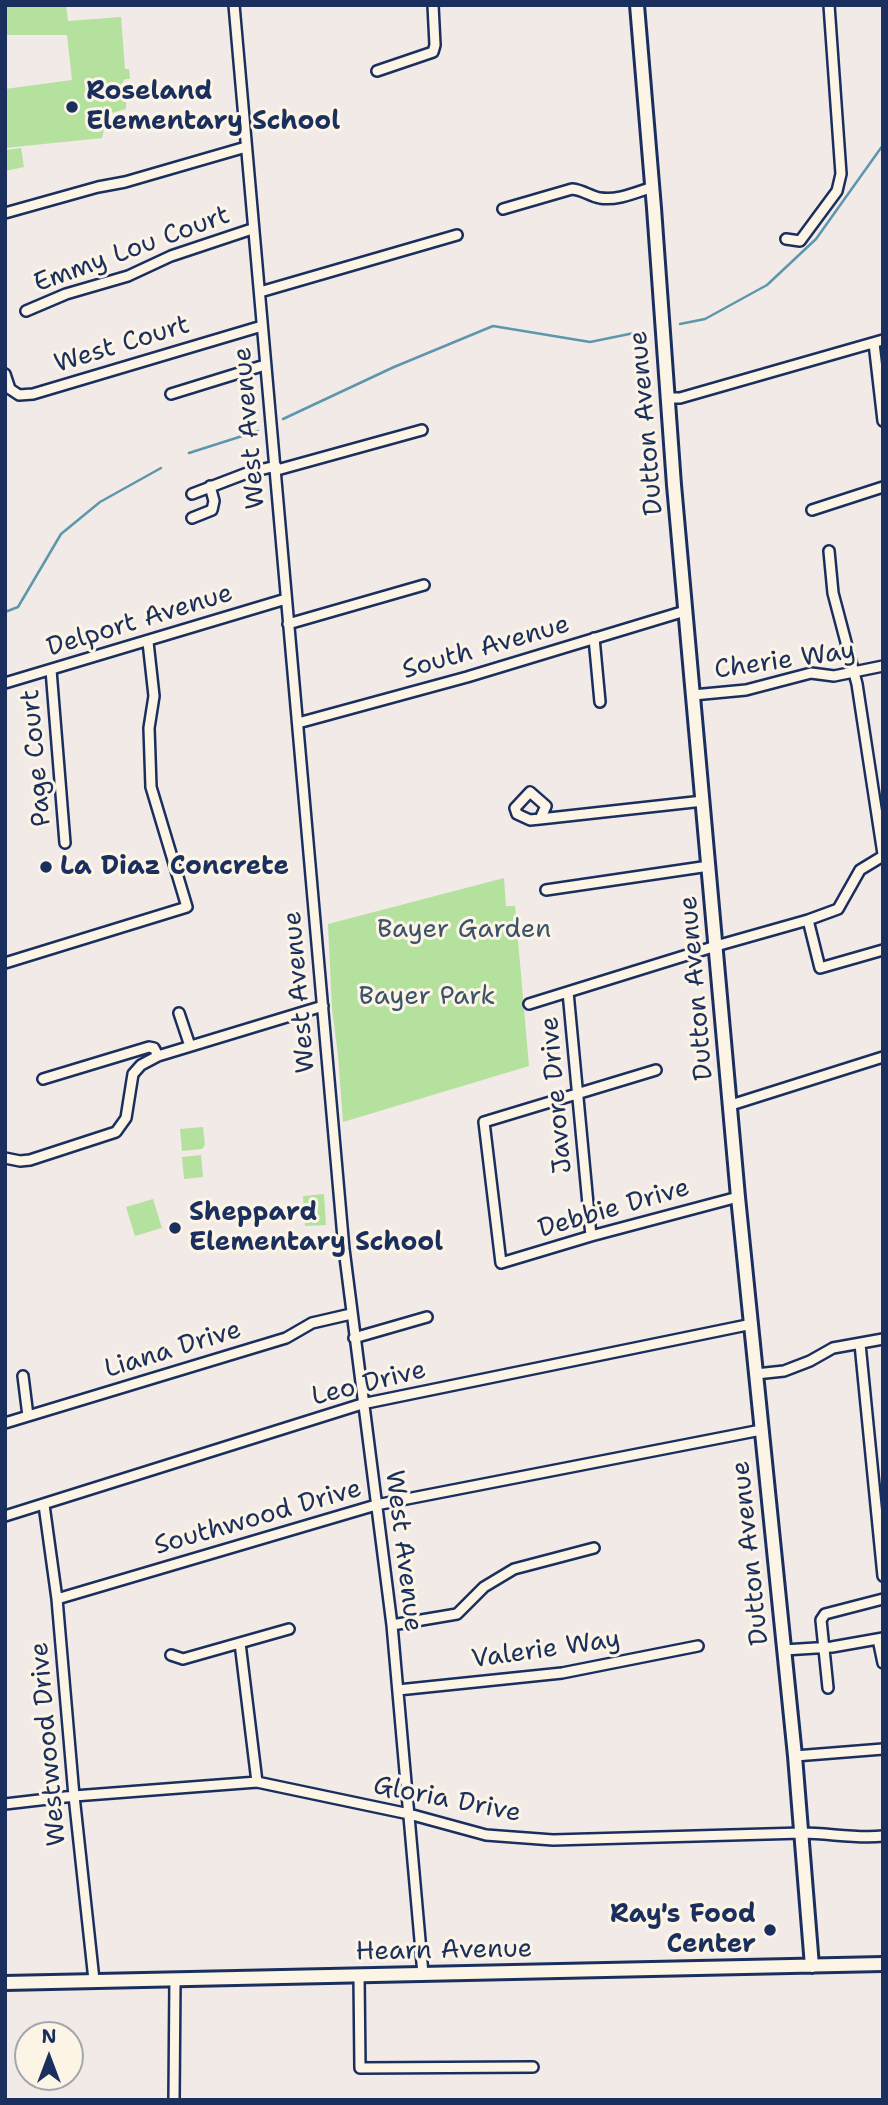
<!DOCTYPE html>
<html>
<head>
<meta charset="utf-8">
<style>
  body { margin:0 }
  #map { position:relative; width:888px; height:2105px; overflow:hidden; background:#f1eae7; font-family:"Shantell Sans",sans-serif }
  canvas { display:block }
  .frame { position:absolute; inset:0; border:7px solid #1b2f5e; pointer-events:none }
  .north { position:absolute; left:14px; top:2021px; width:70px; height:70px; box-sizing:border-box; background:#fcf5e5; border:2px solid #a2a6af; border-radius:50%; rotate:0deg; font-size:19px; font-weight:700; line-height:28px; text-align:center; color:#1b2f5e }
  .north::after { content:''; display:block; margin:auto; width:24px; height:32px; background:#1b2f5e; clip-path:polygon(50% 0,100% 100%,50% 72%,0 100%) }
</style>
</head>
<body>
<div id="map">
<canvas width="888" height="2105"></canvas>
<div class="frame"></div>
<div class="north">N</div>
</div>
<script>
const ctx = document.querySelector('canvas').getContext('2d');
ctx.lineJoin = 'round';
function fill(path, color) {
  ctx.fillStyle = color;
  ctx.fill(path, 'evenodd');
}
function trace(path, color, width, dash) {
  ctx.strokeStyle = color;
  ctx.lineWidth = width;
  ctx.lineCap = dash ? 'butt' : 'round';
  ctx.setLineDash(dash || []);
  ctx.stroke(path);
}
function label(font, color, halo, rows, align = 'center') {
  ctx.font = font + ' "Shantell Sans",sans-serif';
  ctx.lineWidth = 6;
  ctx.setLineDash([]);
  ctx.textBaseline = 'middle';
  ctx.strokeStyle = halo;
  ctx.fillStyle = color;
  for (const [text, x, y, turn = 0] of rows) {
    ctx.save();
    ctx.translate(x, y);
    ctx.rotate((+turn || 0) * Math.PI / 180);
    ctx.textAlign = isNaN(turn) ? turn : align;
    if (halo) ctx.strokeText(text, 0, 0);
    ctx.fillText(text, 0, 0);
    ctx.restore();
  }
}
fill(new Path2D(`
  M6,5H66L68,21L121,17L125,69H129L130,79H125L121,85V89L126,93V109L108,114L102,138L5,148V89L72,80L67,35H6Z
  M21,148L24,167L5,171V150Z
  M504,878L506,906H515L529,1066L343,1122L338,1055L332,1009L328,924Z
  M203,1127L205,1145L202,1149L182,1151L180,1129Z
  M201,1155L203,1177L184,1179L182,1157Z
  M324,1194L326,1225L305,1226L303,1196Z
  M153,1199L162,1228L135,1236L126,1207Z`), '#b5e19f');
trace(new Path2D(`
  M680,324L705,319L767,285L816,239L883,145
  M283,419L394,367L493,326L590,342L644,331
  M189,453L258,431
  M5,612L18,607L61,534L100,502L161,468`), '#5d96ad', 2.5);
const minor = new Path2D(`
  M234,5L344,1249L392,1625L423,1974
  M377,71L433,52L435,45L433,5
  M503,209L572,189C583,190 590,196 600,198C617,201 637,192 653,187
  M5,213L98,187L125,182L246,147
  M786,239L800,241L837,191L841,174L829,5
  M260,292L457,235
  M26,311L66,294L128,276L171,256L252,229
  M874,343L883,421
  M5,374L10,389L19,395L33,394L262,326
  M171,394L265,365
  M667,398H680L883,340
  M277,470L422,430
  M192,494L247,473L276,466
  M812,510L883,487
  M192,518L212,510L214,501L210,486
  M829,551L833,593L857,684L883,854
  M288,624L424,585
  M594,638L600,702
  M51,670L65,843
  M5,683L286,599
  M693,695L746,690L811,673L834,676L883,666
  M298,723L467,677L685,611
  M540,819L546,806L530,792L515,808L517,814L530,820L540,819L703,801
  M546,890L709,866
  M808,920L820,968L883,950
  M5,963L187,907L151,787L149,728L154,696L148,642
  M568,992L591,1236
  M529,1004L716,946L808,920L838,909L860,870L883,856
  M179,1013L190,1046
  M656,1070L484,1122L501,1263L591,1236L738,1197
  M43,1079L149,1047L154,1048L158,1056
  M731,1105L883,1057
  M5,1158L20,1161L30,1160L116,1132L126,1118L133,1074L141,1065L158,1056L323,1006
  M354,1338L427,1317
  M860,1344L883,1576
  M756,1374L784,1371L810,1361L833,1348L883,1339
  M23,1376L28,1416
  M5,1423L286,1338L312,1323L351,1314
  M44,1505L57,1599L74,1796L94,1980
  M5,1516L362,1404L752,1324
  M57,1599L376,1505L761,1430
  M392,1625L457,1614L484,1587L514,1569L594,1548
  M878,1639L883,1663
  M240,1643L257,1782
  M784,1650L832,1647L883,1638
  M171,1655L183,1659L289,1629
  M828,1688L821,1620L825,1614L883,1599
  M398,1690L562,1673L698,1646
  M795,1756L883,1749
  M5,1804L74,1796L257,1782L409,1814L486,1835L553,1840L802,1833C829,1833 856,1839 883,1836
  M359,1976L360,2068L533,2067
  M174,2100L175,1979`);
const secondary = new Path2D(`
  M637,5L654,208L674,485L738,1197L795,1756L812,1966
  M5,1983L883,1964`);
trace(minor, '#1b2f5e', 14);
trace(secondary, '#1b2f5e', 18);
trace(minor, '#fcf5e5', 9);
trace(secondary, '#fcf5e5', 12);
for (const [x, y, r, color] of [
  [72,107,7,"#1b2f5e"],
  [46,867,7,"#1b2f5e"],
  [175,1228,7,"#1b2f5e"],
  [770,1930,7,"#1b2f5e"]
]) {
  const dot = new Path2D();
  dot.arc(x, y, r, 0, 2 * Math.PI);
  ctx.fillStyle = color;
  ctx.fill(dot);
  trace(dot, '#fcf5e5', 2.5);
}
label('bold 26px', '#1b2f5e', '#fcf5e5', [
  ["Roseland",86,92],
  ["Elementary School",86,122],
  ["La Diaz Concrete",60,867],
  ["Sheppard",189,1213],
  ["Elementary School",189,1243],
  ["Ray's Food",756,1915,"right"],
  ["Center",756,1945,"right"]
], 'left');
label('26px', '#1b2f5e', '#fcf5e5', [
  ["Emmy Lou Court",132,250,-20],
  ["West Court",122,345,-17],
  ["Dutton Avenue",647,423,-95],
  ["West Avenue",250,428,-95],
  ["Delport Avenue",140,621,-17],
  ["South Avenue",486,648,-16],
  ["Cherie Way",785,661,-8],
  ["Page Court",37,758,-95],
  ["Dutton Avenue",697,988,-95],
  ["West Avenue",300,992,-95],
  ["Javore Drive",557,1095,-95],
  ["Debbie Drive",614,1209,-16],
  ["Liana Drive",173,1350,-17],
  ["Leo Drive",369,1384,-14],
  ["Southwood Drive",258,1518,-16],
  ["West Avenue",403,1551,83],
  ["Dutton Avenue",751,1553,-96],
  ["Valerie Way",546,1650,-8],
  ["Westwood Drive",49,1744,-95],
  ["Gloria Drive",447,1800,11],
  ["Hearn Avenue",444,1951,-1]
]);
label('26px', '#3a536b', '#fcf5e5', [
  ["Bayer Garden",464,930],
  ["Bayer Park",427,997]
]);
</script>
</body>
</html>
